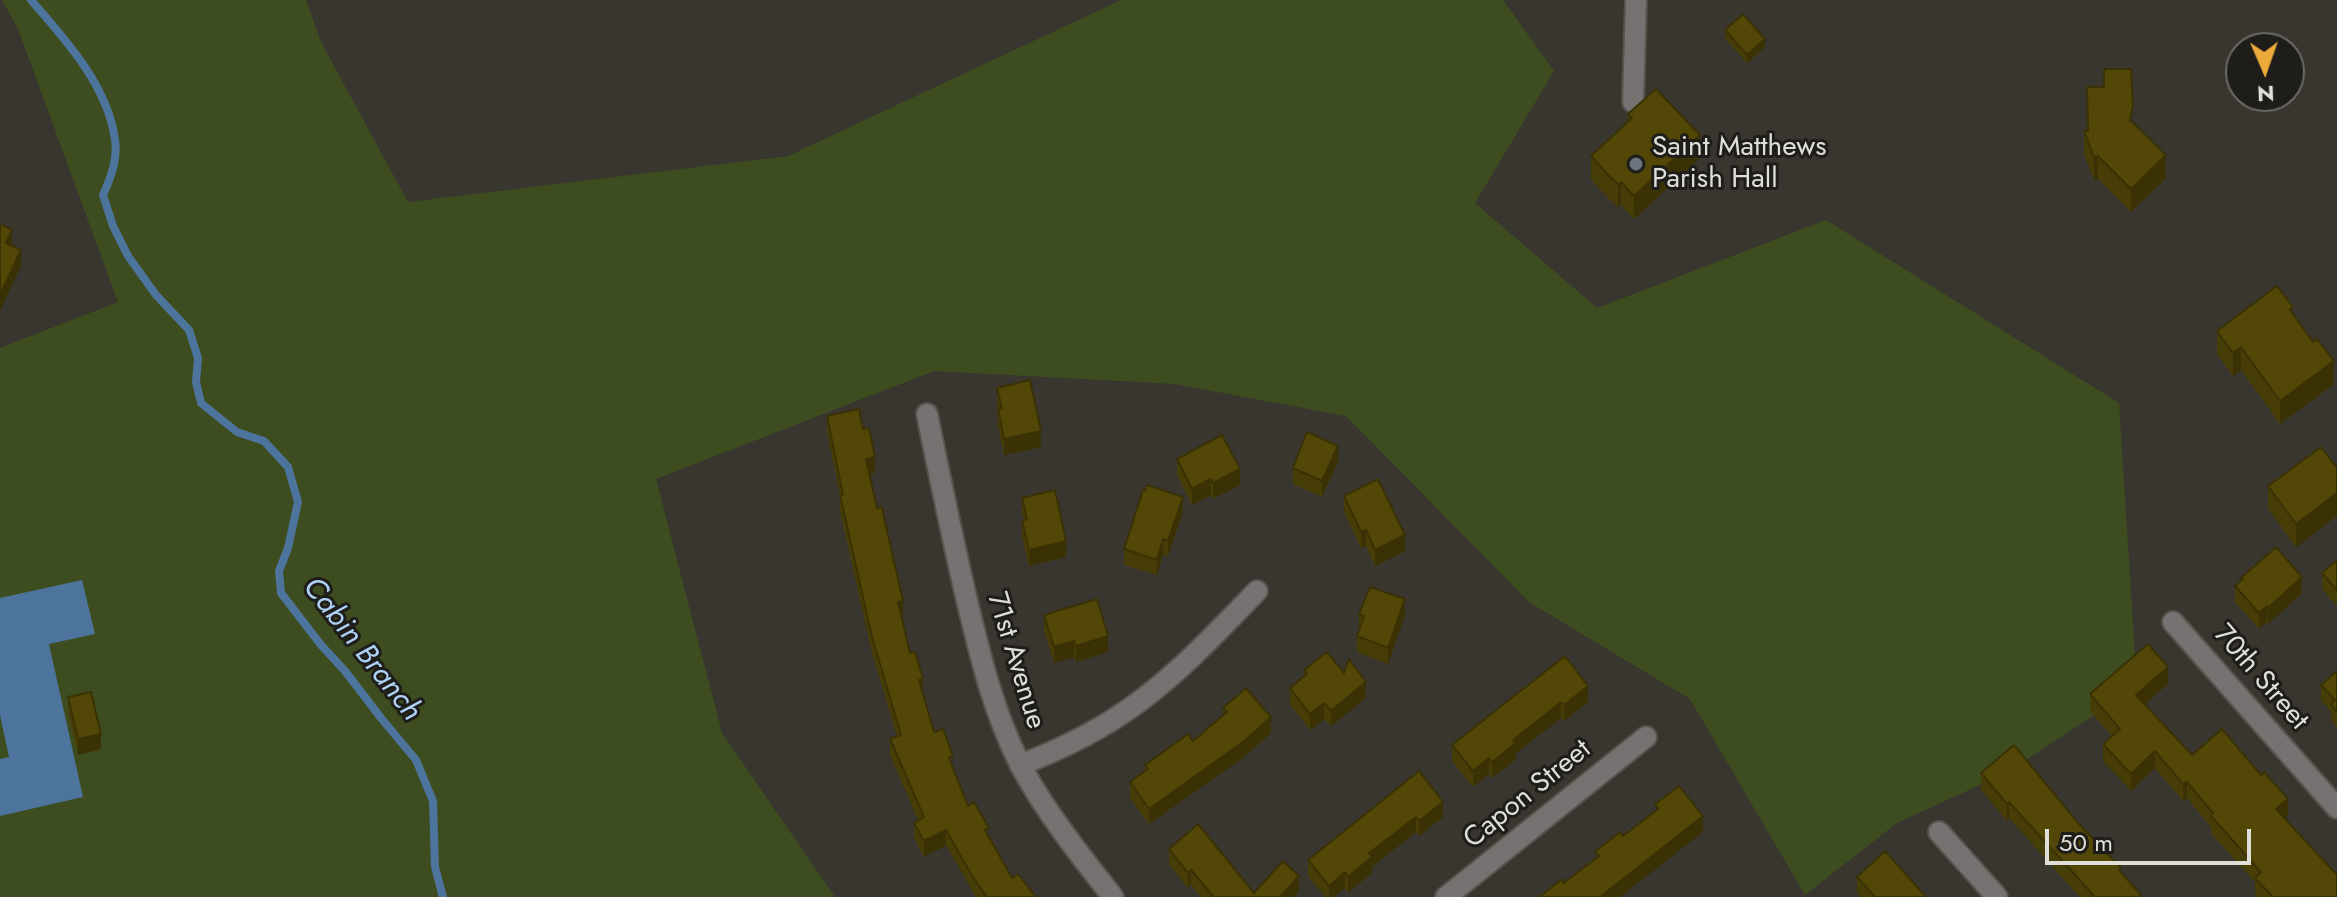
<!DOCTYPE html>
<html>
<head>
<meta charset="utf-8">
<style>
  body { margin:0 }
  #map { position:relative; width:2337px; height:897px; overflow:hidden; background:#38362e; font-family:Jost,sans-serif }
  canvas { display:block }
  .north { position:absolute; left:2225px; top:32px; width:80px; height:80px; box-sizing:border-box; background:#1e1d1a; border:2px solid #6b6a66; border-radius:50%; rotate:178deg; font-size:22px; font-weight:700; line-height:32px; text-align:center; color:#dfded9 }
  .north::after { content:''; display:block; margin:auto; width:28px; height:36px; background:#ebaa39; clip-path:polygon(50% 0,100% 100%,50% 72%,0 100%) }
  .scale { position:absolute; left:2045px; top:829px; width:206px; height:36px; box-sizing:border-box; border:4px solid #dfded9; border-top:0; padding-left:10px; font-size:24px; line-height:28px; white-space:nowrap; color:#dfded9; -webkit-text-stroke:6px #1e1d1a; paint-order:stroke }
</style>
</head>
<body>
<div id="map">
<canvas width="2337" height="897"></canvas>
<div class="north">N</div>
<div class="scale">50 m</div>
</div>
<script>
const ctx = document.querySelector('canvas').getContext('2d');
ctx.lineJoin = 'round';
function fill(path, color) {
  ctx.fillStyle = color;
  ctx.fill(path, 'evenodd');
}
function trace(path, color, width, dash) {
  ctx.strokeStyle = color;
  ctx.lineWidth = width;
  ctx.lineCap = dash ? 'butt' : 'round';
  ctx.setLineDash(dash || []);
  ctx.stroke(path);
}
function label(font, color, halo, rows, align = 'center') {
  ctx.font = font + ' Jost,sans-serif';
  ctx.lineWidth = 6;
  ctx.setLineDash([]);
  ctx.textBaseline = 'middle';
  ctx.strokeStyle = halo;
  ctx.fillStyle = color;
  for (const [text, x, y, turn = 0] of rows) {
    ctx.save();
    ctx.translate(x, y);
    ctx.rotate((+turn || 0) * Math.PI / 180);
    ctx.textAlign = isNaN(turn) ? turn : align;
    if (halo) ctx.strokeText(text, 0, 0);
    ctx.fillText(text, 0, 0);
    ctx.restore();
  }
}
fill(new Path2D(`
  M2,0H306L321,42L408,202L788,156L1121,0H1503L1554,71L1475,203L1597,308L1826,220L2119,403L2137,687L2006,773L1897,823L1805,895L1690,699L1529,602L1346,416L1175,384L934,371L656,479L722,733L835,897H0V348L118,302L18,29Z`), '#3e4d1f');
fill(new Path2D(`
  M82,580L95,634L49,644L83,797L0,816V759L9,757L0,715V598Z`), '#4d749d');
trace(new Path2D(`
  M31,0C65,39 108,86 115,140C118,159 111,177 103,195L113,226L128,256L156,295L189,330L198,358L196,382L201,403L237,432L264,441L288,467L298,502L288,548L279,571L281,593L321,645L345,671L381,718L416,760L433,801L435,867L443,897`), '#4d749d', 8);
const minor = new Path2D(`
  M1633,102L1636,0
  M927,414C940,478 953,542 968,605C981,659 994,713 1019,762C1041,806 1082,858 1113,897
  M2173,622L2337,808
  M1020,765C1062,749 1103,729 1140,701C1183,669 1220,629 1257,591
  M1939,832L1997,897
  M1446,897L1646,737`);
trace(minor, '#56544d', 24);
trace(minor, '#777271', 20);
fill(new Path2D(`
  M1725,30L1765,47L1747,63L1725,38Z
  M1628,114L1700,158L1634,219L1621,205L1618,207L1610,200L1591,179V156L1628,121Z
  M2133,122L2166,178L2131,212L2098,179L2094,180L2084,154V131Z
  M2293,315L2334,384L2280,424L2241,370L2233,376L2217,354V331Z
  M997,388L1041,447L1004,455L998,425Z
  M827,416L863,429L875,473L869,474L903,617H902L910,653L934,732L953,767L968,806L989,836L1012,878L1036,897H976L946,845L924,857L914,838V823L918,820L890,755V739L897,736L872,653L840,511V495L827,432Z
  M1177,459L1240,485L1213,499L1211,495L1192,505L1177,475Z
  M1338,462L1322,497L1293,484V468Z
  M2337,468V516L2296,547L2268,509V486Z
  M1344,496L1405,551L1375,566L1366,546L1361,548L1344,512Z
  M1022,498L1066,557L1029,566L1022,536V521L1024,520L1022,514Z
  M1183,512L1168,556L1163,555L1157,575L1124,565V549Z
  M2337,560V606L2322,589V573Z
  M2241,578L2302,593L2268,624L2267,622L2259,629L2235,602V586L2241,580Z
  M1359,614L1405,615L1388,664L1357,652V636L1359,630Z
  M1044,615L1108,652L1076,662L1074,657L1054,663L1044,630Z
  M1565,656L1588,702L1564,721L1561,718L1516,753V759L1492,778L1489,774L1473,787L1452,761V745Z
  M1304,670L1344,673L1366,698L1331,726L1324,719L1310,730L1290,704V688L1304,677Z
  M2337,671V727L2331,720V711L2321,701V685Z
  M2168,684L2145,704L2192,755L2288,816L2284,818L2327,866L2337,897H2258L2255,894V882L2211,833V827L2187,798L2183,801L2155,768L2131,791L2103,761V744L2112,736L2090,711V694Z
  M68,697L101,749L78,755L68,713Z
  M1223,708L1271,733L1244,757L1149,824L1130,798V782L1145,771V765L1193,741L1223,715Z
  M1419,771L1443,817L1419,836L1416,832L1372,867V873L1348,893L1345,888L1334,897H1325L1308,876V860Z
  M1981,773L2078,823L2141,897H2080L2009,818L2007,821L1981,790Z
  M1169,849L1254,893L1299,891L1294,897H1201L1191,885L1188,888L1169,864Z
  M1857,877L1926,897H1860L1857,893Z`), '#473d06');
fill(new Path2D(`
  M1765,39V47L1747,63V55Z
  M1700,135V158L1634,219V196Z
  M2166,155V178L2131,212V189Z
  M2098,156V179L2094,180V157Z
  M1621,182V205L1618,207V184Z
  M12,230V246L6,243Z
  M21,250V266L0,311V295Z
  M2241,347V370L2233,376V353Z
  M2334,361V384L2280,424V401Z
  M1041,431V447L1004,455V439Z
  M1338,446V462L1322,497V481Z
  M875,457V473L866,475V459Z
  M1240,469V485L1213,499V483Z
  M1211,479V495L1192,505V489Z
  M2337,493V516L2296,547V524Z
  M1183,497V512L1168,556V541Z
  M1366,530V546L1361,548V532Z
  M1405,535V551L1375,566V550Z
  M1163,539V555L1157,575V560Z
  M1066,541V557L1029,566V550Z
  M2302,577V593L2268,624V608Z
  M1405,599V615L1388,664V648Z
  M903,601V617L898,618V602Z
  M2267,606V622L2259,629V613Z
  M1108,636V652L1076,662V646Z
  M1074,641V657L1054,663V647Z
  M2168,667V684L2136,712V695Z
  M923,679V695L919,680Z
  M1366,682V698L1331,726V711Z
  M1588,686V702L1564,721V705Z
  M1561,702V718L1516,753V759L1492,778V762L1513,740Z
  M1324,703V719L1310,730V714Z
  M1271,717V733L1244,757L1149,824V809Z
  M101,734V749L78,755V739Z
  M2155,751V768L2131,791V774Z
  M1489,758V774L1473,787V771Z
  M2187,782V798L2183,801V784Z
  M2288,799V816L2276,826V809Z
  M1443,802V817L1419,836V821Z
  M2009,802V818L2007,821V804Z
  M1703,816V832L1620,897H1600Z
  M1416,817V832L1372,867V873L1348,893V877L1369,853Z
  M946,830V845L924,857V841Z
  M1191,870V885L1188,888V873Z
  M1345,872V888L1334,897H1329V886Z
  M1299,876V891L1294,897H1280Z`), '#3a3205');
const building = new Path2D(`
  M1743,14L1765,39L1747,55L1725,30Z
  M2104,69H2131L2133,105L2130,120L2166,155L2131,189L2098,156L2094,157L2084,131H2088L2087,87H2104Z
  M1656,89L1700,135L1634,196L1621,182L1618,184L1610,177L1591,156L1632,118L1628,114Z
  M0,224L12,230L6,243L21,250L0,295Z
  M2277,286L2293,307L2290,310L2313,342L2317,339L2334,361L2280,401L2241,347L2233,353L2217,331Z
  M1030,380L1041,431L1004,439L998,409H1002L997,388Z
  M859,409L863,429L869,428L875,457L866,459L877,508L882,507L886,526L903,601L898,602L910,653L915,652L923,679L919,680L934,732L943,729L953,756L949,758L968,806L974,802L989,828L985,830L1012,878L1018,874L1036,897H987L971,874L946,830L924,841L914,823L924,817L890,739L901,735L872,637L840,495H843L827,416Z
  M1307,432L1338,446L1322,481L1293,468Z
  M1222,435L1240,469L1213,483L1211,479L1192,489L1177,459Z
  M2321,447L2337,468V493L2296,524L2268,486Z
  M1378,479L1405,535L1375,550L1366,530L1361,532L1344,496Z
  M1147,485L1183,497L1168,541L1163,539L1157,560L1124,549L1143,490L1145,491Z
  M1055,490L1066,541L1029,550L1022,521L1027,519L1022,498Z
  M2276,547L2302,577L2268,608L2267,606L2259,613L2235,586L2243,579L2241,578Z
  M2337,560V590L2322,573Z
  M1370,587L1405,599L1388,648L1357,636L1364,616L1359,614Z
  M1097,599L1108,636L1076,646L1074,641L1054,647L1044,615Z
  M2148,644L2168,667L2136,695L2192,755L2222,729L2261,775L2264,772L2288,799L2276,809L2337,875V897H2273L2255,878L2261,872L2259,870L2211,816L2213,813L2187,782L2183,784L2155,751L2131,774L2103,744L2120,729L2090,694Z
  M1327,652L1344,673L1349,659L1366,682L1331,711L1324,703L1310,714L1290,688L1307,674L1304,670Z
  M1565,656L1588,686L1564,705L1561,702L1513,740L1516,743L1492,762L1489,758L1473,771L1452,745Z
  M2337,671V712L2331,704L2335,700L2321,685Z
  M1246,688L1271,717L1244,741L1149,809L1130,782L1148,769L1145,765L1188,734L1193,741L1227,712L1223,708Z
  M91,692L101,734L78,739L68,697Z
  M2014,745L2078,823L2121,868L2119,870L2141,895L2139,896L2141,897H2095L2009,802L2007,804L1981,773Z
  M1419,771L1443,802L1419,821L1416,817L1369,853L1372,857L1348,877L1345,872L1329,886L1308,860Z
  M1679,786L1703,816L1600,897H1539L1562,879L1564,883L1599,856L1595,852L1620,832L1623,836L1658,809L1655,804Z
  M1198,824L1254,893L1283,861L1299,876L1280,897H1214L1191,870L1188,873L1169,849Z
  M1885,851L1926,897H1875L1857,877Z`);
fill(building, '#534707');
trace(building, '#3a3205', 2);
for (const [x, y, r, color] of [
  [1636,164,8,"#6b7280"]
]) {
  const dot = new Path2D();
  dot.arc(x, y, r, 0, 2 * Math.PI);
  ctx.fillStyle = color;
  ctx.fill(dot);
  trace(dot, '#1e1d1a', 3);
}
label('28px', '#dfded9', '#1e1d1a', [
  ["Saint Matthews",1652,148],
  ["Parish Hall",1652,180]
], 'left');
label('28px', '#dfded9', '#1e1d1a', [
  ["71st Avenue",1015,661,73],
  ["70th Street",2260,678,49],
  ["Capon Street",1528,795,-39]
]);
label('italic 30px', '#aed1f6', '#1e1d1a', [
  ["Cabin Branch",361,650,52]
]);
</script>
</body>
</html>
